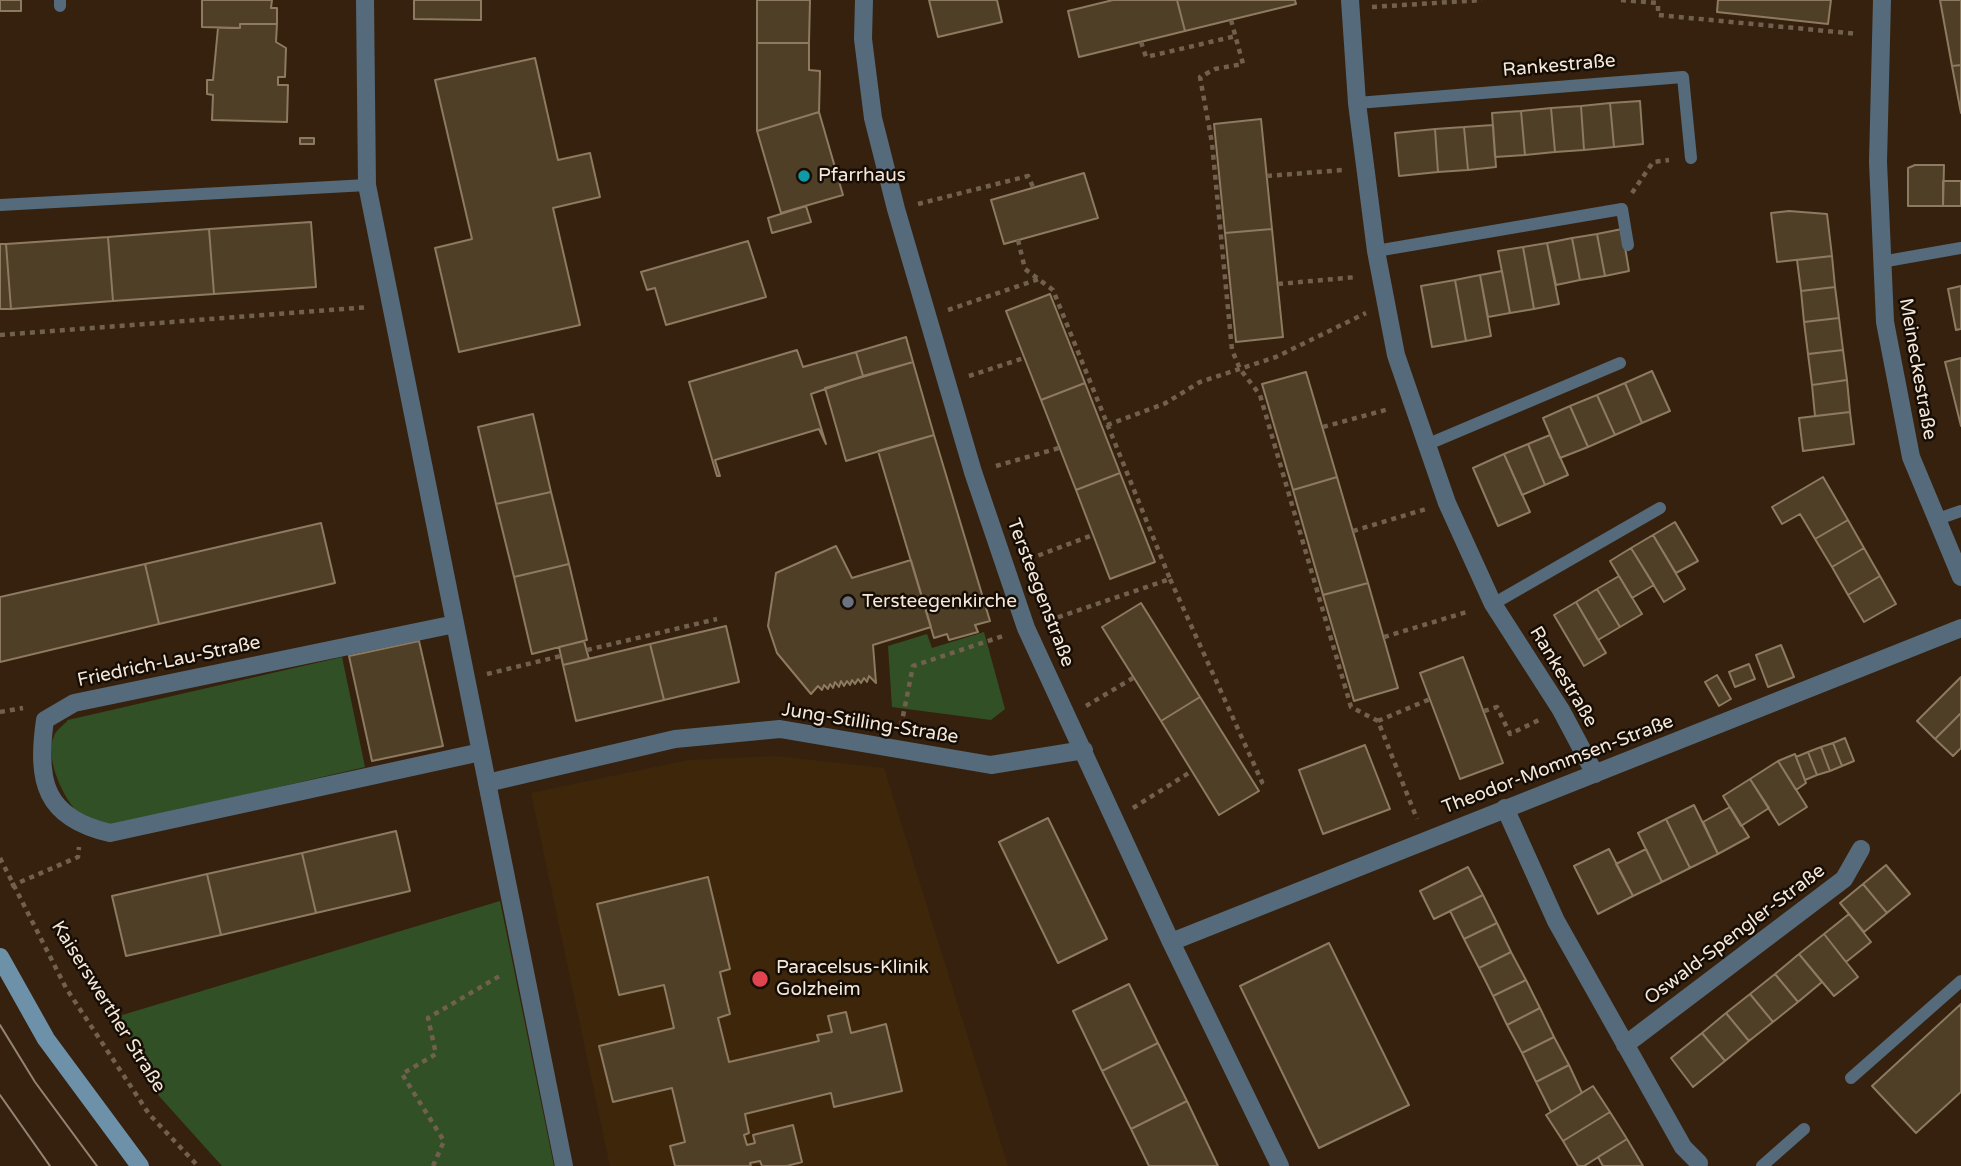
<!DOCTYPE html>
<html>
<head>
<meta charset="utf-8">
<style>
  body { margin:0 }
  canvas { display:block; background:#35210d }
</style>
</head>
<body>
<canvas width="1961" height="1166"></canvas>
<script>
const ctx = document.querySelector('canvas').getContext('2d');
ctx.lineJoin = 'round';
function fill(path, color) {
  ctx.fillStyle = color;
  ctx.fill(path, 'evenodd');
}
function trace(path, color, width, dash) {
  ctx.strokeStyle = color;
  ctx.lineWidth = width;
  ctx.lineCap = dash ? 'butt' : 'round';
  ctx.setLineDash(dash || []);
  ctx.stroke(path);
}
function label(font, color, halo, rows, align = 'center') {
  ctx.font = font + ' "Varela Round",sans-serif';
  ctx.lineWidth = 5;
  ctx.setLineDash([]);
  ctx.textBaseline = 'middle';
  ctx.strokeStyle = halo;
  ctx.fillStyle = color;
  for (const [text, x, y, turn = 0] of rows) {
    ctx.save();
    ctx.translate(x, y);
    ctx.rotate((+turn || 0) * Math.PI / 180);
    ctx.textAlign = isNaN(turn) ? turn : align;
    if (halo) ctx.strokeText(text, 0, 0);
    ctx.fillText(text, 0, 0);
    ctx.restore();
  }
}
fill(new Path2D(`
  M774,756L884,768L1008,1166H610L531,793L689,760Z`), '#3e260b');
fill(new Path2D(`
  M984,632L1005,709L991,720L892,707L888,646L927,634L932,648Z
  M342,657L365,767L111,826C105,825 96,825 90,822C68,812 43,759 54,736C56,730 64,725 68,720Z
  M500,901L554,1166H222L159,1096L119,1016Z`), '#325026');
const building = new Path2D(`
  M0,0H21V11H0Z
  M202,0H272L271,8H277V24H240V28L202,27Z
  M414,0H481V20L414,19Z
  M757,0H810L809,43H757Z
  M929,0H997L1002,22L938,37Z
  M1113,0H1177L1185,31L1079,57L1068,11Z
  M1177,0H1295L1296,4L1185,31Z
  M1718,0H1831L1828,24L1717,12Z
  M1940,0H1961V65L1952,66Z
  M240,24H277L276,42L286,48L285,77H278V85H288L287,122L212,120L213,95L207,94V80H213L218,28H240Z
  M757,43H809V70L820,71L819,112L757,131Z
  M535,58L558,160L590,153L600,197L553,208L580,325L459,352L435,248L472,239L435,80Z
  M1961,65V113L1952,66Z
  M1640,101L1643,144L1614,147L1610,103Z
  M1610,103L1614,147L1584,150L1581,106Z
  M1581,106L1584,150L1555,152L1551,108Z
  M1551,108L1555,152L1525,155L1521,111Z
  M1521,111L1525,155L1495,157L1492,113Z
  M819,112L843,195L781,213L757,131Z
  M1261,119L1272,229L1225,233L1214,124Z
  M1493,125L1496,167L1468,170L1464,127Z
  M1464,127L1468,170L1438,172L1435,129Z
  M1435,129L1438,172L1399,176L1395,133Z
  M300,138H314V144H300Z
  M1915,165H1944L1943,206H1908V168Z
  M1084,173L1098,218L1004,244L991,200Z
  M1943,181H1961V206H1943Z
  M806,206L811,222L772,233L768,218Z
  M1789,211L1827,214L1832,256L1777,262L1771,213Z
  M311,222L316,287L214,294L209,229Z
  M209,229L214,294L113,301L108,237Z
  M1272,229L1283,337L1236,342L1225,233Z
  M1622,229L1629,271L1605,276L1597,234Z
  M1597,234L1605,276L1580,280L1572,238Z
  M108,237L113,301L11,309L6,244Z
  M1572,238L1580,280L1556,285L1547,243Z
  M748,241L766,297L666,325L655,288L647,290L641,272Z
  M1547,243L1559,304L1534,309L1523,247Z
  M0,244H6L11,309H0Z
  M1523,247L1534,309L1510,313L1498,251Z
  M1832,256L1835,287L1801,291L1797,260Z
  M1502,271L1510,313L1488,317L1480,275Z
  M1480,275L1491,336L1466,341L1455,280Z
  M1455,280L1466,341L1432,347L1421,286Z
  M1961,286V329L1956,330L1948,289Z
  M1835,287L1839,318L1804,322L1801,291Z
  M1050,294L1085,383L1041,400L1006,311Z
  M1839,318L1843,350L1808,354L1804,322Z
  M906,337L913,362L863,376L856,352Z
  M797,350L803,367L856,352L863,376L811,394L826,444L819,429L715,460L720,476H717L689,382Z
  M1843,350L1847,380L1812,385L1808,354Z
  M1961,358V426L1945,362Z
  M913,362L934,435L846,461L825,388Z
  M1652,371L1670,411L1642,423L1625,383Z
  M1306,372L1337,477L1293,490L1262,384Z
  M1847,380L1850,412L1815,416L1812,385Z
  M1085,383L1120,473L1076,490L1041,400Z
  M1625,383L1642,423L1615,435L1597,395Z
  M1597,395L1615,435L1588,447L1570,406Z
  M1570,406L1588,447L1560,458L1543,418Z
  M1850,412L1854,444L1803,451L1799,418Z
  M533,414L551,492L496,504L478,427Z
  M934,435L990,621L975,625L978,632L949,640L947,634L934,638L878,451Z
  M1550,435L1568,475L1545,485L1528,444Z
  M1528,444L1545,485L1522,495L1504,454Z
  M1504,454L1530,512L1498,526L1473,468Z
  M1120,473L1155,562L1110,579L1076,490Z
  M1337,477L1368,583L1323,595L1293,490Z
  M1823,477L1848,520L1815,539L1800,514L1782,524L1772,507Z
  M551,492L569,564L514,577L496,504Z
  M1848,520L1864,548L1832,567L1815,539Z
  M1675,522L1698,561L1676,573L1653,535Z
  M321,523L335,583L159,624L145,564Z
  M1653,535L1685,589L1664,602L1631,548Z
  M836,546L852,578L911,560L931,627L873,645L876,683L869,676L867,682L864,678L861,683L858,679L855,684L852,680L850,685L847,681L844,686L841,681L839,687L835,682L833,688L830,684L828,689L824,685L822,690L818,686L811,694L777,653L768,626L776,573Z
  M1631,548L1654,585L1632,598L1610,561Z
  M1864,548L1880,576L1848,595L1832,567Z
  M145,564L159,624L0,662V597Z
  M569,564L587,640L532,654L514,577Z
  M1619,576L1642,614L1620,627L1597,589Z
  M1880,576L1896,604L1864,622L1848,595Z
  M1368,583L1398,688L1354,701L1323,595Z
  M1597,589L1620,627L1598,640L1576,602Z
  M1576,602L1606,653L1584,666L1554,615Z
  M1141,603L1200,697L1161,721L1102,627Z
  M726,626L739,682L664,700L650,644Z
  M419,641L443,746L372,761L349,656Z
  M584,641L589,659L563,665L559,647Z
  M650,644L664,700L576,721L563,665Z
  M1781,645L1794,677L1768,687L1756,655Z
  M1463,657L1503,763L1460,779L1420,673Z
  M1749,664L1755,679L1735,687L1729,672Z
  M1717,675L1731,699L1719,706L1705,682Z
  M1961,677V713L1935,739L1917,721Z
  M1200,697L1259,791L1219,815L1161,721Z
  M1961,713V748L1953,756L1935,739Z
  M1845,738L1854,761L1842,766L1833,743Z
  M1833,743L1842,766L1830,771L1821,747Z
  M1365,745L1390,809L1323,834L1299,770Z
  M1821,747L1830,771L1817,775L1808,752Z
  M1808,752L1817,775L1805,780L1796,757Z
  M1795,754L1806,783L1796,790L1778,761Z
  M1778,761L1807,807L1779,825L1750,779Z
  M1750,779L1769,808L1741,826L1723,796Z
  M1694,805L1718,854L1690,868L1666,819Z
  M1730,807L1749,837L1718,854L1703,822Z
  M1048,818L1107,939L1058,963L999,842Z
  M1666,819L1690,868L1662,882L1638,833Z
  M396,831L410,891L316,913L302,853Z
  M1609,849L1633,896L1598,914L1574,866Z
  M1646,849L1662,882L1633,896L1616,864Z
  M302,853L316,913L221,935L207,874Z
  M1886,865L1910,894L1887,913L1863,884Z
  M1468,867L1483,895L1434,919L1420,891Z
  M207,874L221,935L126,956L112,896Z
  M708,877L730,969L720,972L730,1014L718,1018L729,1062L819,1041L817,1035L832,1032L828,1016L846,1012L851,1033L886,1024L902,1091L834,1107L831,1093L745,1114L749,1133L744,1135L747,1145L755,1143L753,1135L793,1125L802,1162L787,1166H762L760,1161L750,1163L751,1166H675L670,1146L685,1142L672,1088L613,1102L599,1046L674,1028L664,985L619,995L597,904Z
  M1863,884L1887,913L1864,932L1840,903Z
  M1483,895L1497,923L1464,939L1450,911Z
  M1849,914L1871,942L1846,962L1824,934Z
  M1497,923L1511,952L1479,968L1464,939Z
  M1824,934L1858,977L1834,996L1799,954Z
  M1329,943L1409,1105L1319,1148L1240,986Z
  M1511,952L1526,980L1493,996L1479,968Z
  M1799,954L1822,982L1798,1002L1775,974Z
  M1775,974L1798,1002L1773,1022L1750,994Z
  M1526,980L1540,1008L1507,1025L1493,996Z
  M1129,984L1158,1043L1102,1071L1073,1011Z
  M1750,994L1773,1022L1749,1041L1726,1013Z
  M1961,1004V1092L1916,1133L1872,1086Z
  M1540,1008L1554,1037L1522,1053L1507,1025Z
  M1726,1013L1749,1041L1725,1061L1702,1033Z
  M1702,1033L1725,1061L1693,1087L1671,1058Z
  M1554,1037L1569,1065L1536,1082L1522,1053Z
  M1158,1043L1187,1101L1131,1129L1102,1071Z
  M1569,1065L1582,1093L1551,1112L1536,1082Z
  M1593,1086L1610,1112L1563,1141L1546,1115Z
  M1187,1101L1218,1166H1149L1131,1129Z
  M1610,1112L1627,1139L1584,1166H1578L1563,1141Z
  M1627,1139L1643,1166H1603L1598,1157Z`);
fill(building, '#503f27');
trace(building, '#8d7a60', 2);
trace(new Path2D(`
  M1621,0L1658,3V15L1858,34
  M1372,7L1482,0
  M1231,20L1243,64L1215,69L1200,77L1212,143L1232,350L1240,369L1260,395L1351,707L1378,721L1417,819
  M1141,42L1146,57L1236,36
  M1267,176L1343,170
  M1632,193L1653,162L1669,160
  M918,204L1028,176L1033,187
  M1018,240L1025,269L1053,290L1170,579L1047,621
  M1278,284L1357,277
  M948,310L1039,279
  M0,335L369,307
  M969,376L1024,358
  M1107,425L1164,404L1200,382L1276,357L1366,313
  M1323,427L1389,409
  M996,466L1059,448
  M1353,531L1426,509
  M1029,559L1093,535
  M1170,579L1262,782L1256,785
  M1384,637L1470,611
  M587,650L717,619
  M487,674L561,656
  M1086,706L1133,678
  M1484,711L1497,707L1510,734L1539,720
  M0,712L23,708
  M1378,721L1430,699
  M901,726L913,666L1006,635
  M1133,808L1192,771
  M0,858L66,988L149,1114L198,1166
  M11,886L78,857L79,847
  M433,1166L444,1141L402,1074L436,1054L428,1018L503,974`), '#72604e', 4.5, [5, 5]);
trace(new Path2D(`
  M60,6V0
  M1357,103L1683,77L1691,158
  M0,205L367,185
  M1376,251L1622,209L1628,245
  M1881,262L1961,248
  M1426,445L1620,363
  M1935,520L1961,511
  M1493,604L1660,508
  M1851,1078L1961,981
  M1762,1166L1804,1129`), '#556a7a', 12);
trace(new Path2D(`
  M365,0L367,185L564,1166
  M864,0L863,39L873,118L896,209L973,472L1026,628L1171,942L1280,1166
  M1350,0L1357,103L1376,251L1396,355L1447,503L1493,604L1561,710L1595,774
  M1882,0L1878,162L1885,322L1911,457L1961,577
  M455,624L74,703L45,720C36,782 45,818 110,833L481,752
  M487,783L675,739L780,729L991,765L1084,750
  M1505,808L1556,921L1683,1147L1699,1163
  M1171,942L1961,628
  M1625,1045L1844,879L1861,849`), '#556a7a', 18);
trace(new Path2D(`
  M0,957L46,1039L140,1166`), '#6e91aa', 18);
trace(new Path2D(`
  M0,1025L35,1082L97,1166
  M0,1095L50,1166`), '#938372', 2);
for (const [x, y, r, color] of [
  [804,176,7,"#0f9aa8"],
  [848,602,7,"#6b7280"],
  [760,979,9,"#e0444e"]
]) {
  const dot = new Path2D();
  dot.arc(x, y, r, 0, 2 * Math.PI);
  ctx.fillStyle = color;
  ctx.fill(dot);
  trace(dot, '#160d05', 2.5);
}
label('19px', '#f5e8db', '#160d05', [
  ["Rankestraße",1559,66,-5],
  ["Meineckestraße",1917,369,80],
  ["Tersteegenstraße",1040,593,69],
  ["Friedrich-Lau-Straße",169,662,-12],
  ["Rankestraße",1563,677,59],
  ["Jung-Stilling-Straße",870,724,9],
  ["Theodor-Mommsen-Straße",1558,765,-21],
  ["Oswald-Spengler-Straße",1735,935,-37],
  ["Kaiserswerther Straße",108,1007,58]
]);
label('19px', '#f5e8db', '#160d05', [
  ["Pfarrhaus",818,176],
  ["Tersteegenkirche",862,602],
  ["Paracelsus-Klinik",776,968],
  ["Golzheim",776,990]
], 'left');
</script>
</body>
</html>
